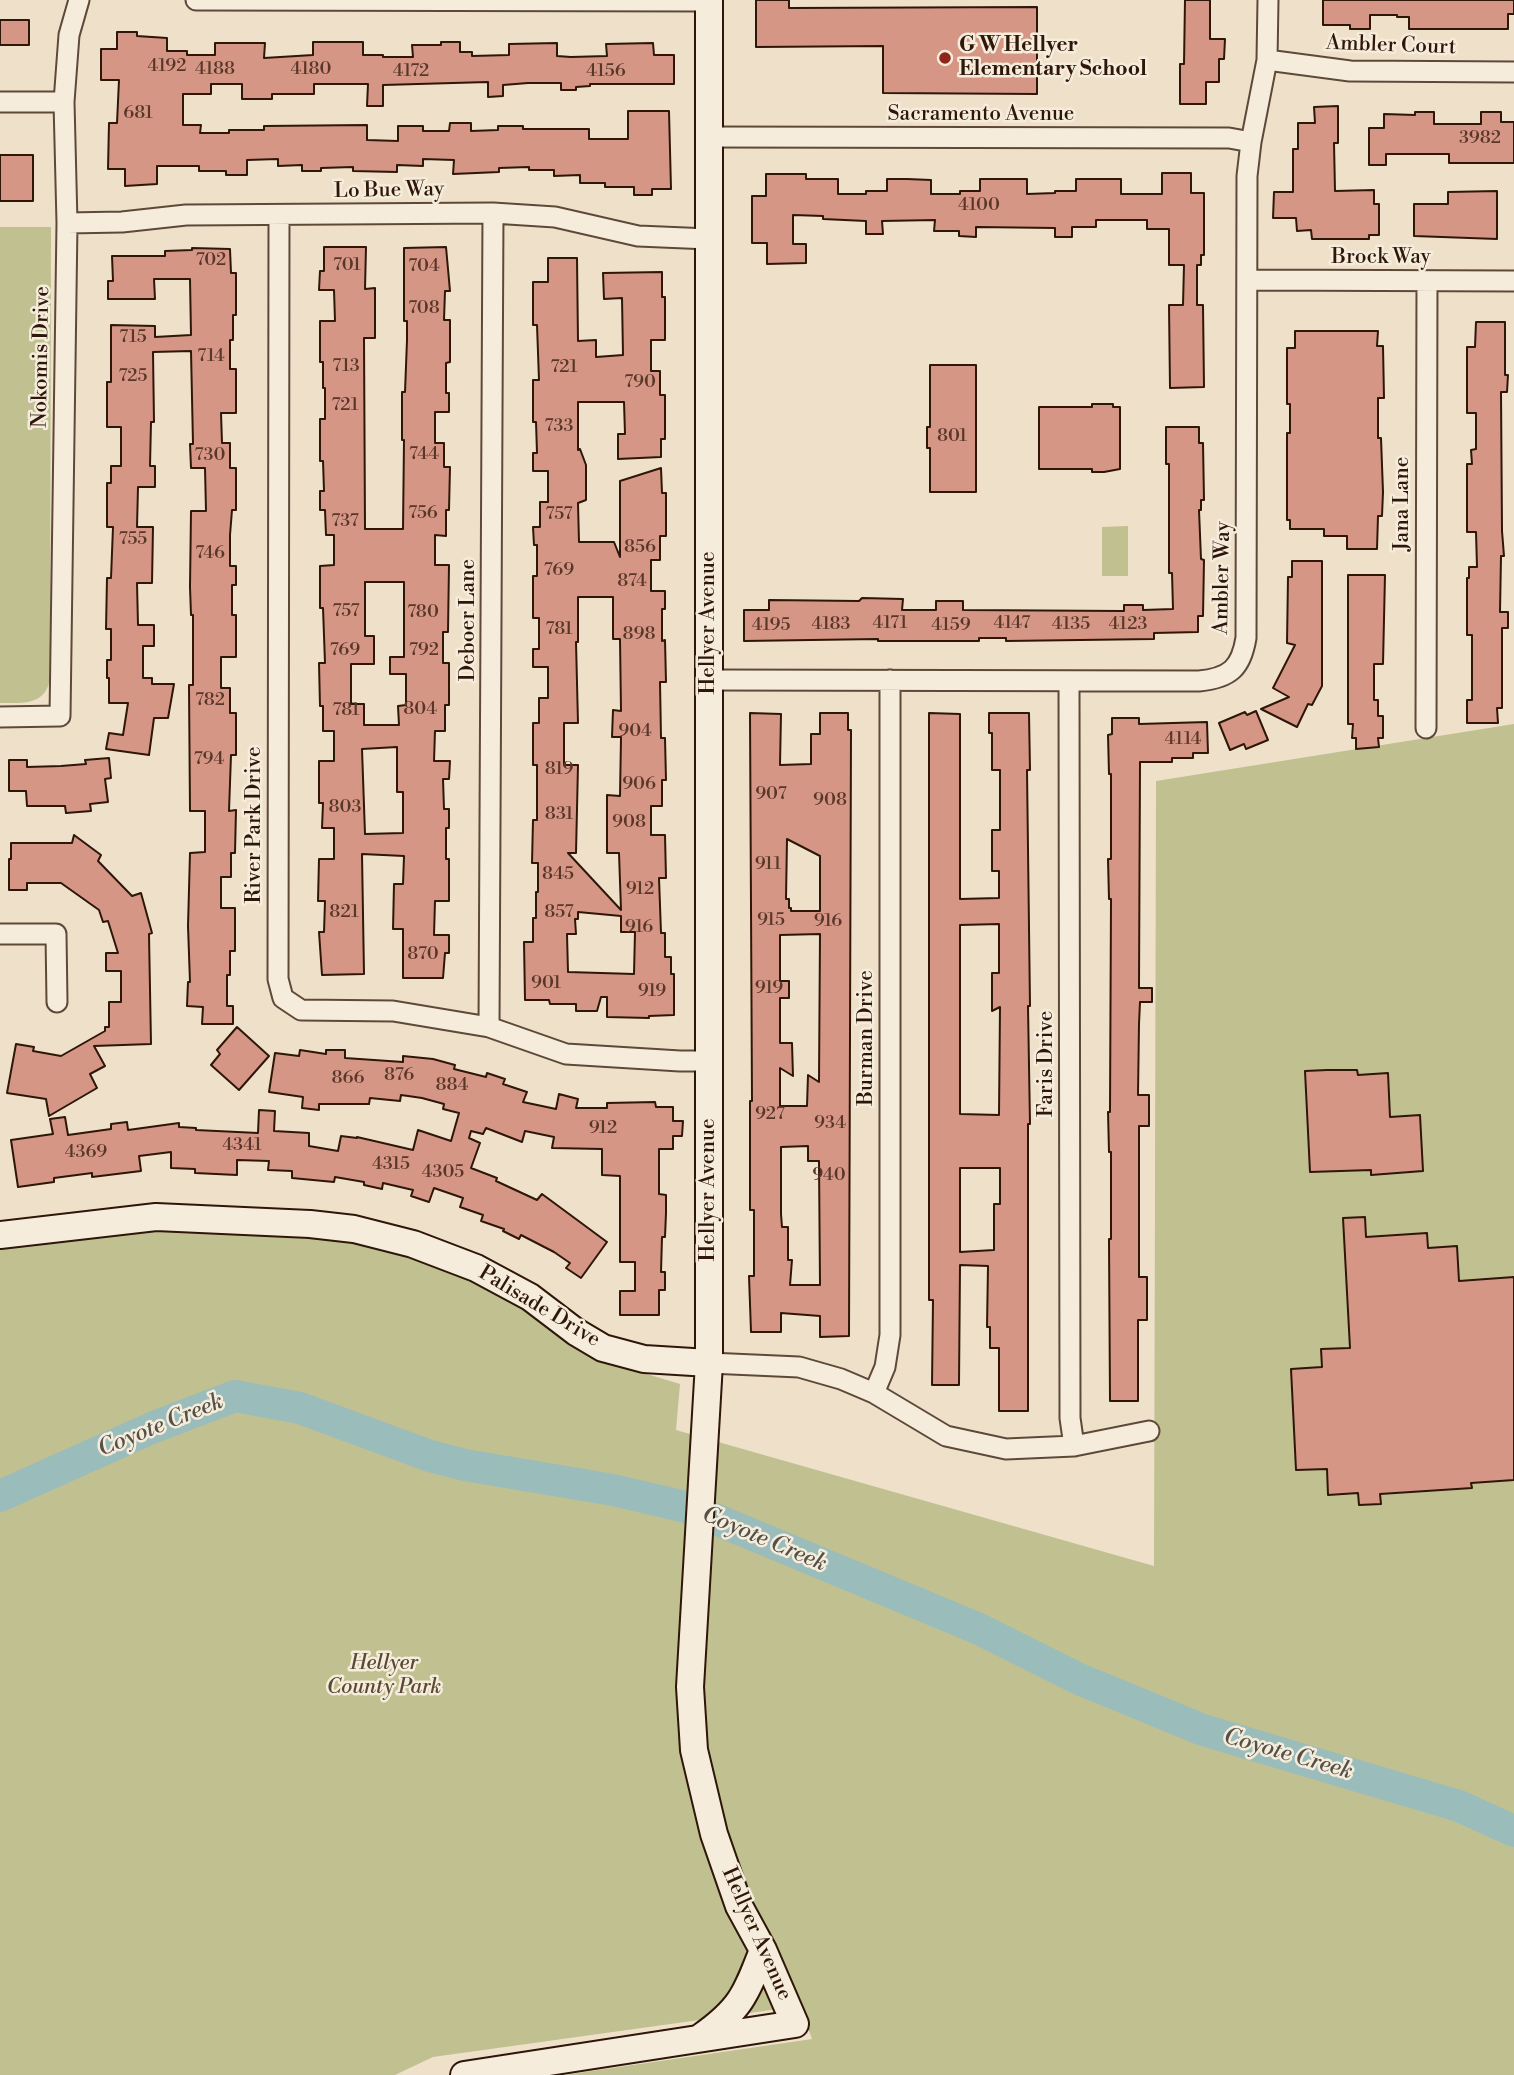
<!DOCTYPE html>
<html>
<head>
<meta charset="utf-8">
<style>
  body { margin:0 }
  canvas { display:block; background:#efe1c9 }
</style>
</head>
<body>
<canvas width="1514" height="2075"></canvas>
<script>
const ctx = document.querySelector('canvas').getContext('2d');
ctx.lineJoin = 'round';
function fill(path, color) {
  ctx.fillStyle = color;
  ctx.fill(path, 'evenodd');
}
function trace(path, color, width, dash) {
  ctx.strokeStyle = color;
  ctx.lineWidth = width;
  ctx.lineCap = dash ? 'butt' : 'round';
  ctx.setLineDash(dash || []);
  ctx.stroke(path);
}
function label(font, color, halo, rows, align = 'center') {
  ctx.font = font + ' "Libre Bodoni",serif';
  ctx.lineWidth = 5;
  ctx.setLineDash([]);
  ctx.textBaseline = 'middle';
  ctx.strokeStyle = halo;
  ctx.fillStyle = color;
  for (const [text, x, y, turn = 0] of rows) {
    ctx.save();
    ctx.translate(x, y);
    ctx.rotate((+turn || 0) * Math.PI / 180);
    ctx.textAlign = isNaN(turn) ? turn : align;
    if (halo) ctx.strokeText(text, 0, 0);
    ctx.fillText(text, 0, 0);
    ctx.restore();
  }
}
fill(new Path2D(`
  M0,227H51L50,678C46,706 22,703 0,703Z
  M1128,526V576H1102V527Z
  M1514,724V2075H564L812,2039L800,2006L433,2057L395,2075H0V1246L156,1227L309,1235L353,1241L411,1254L472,1279L519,1304L597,1359L680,1384L676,1430L1154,1566L1156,781Z`), '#c1c091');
trace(new Path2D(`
  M0,1496L154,1427L235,1396L300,1408L430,1456L465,1465L613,1490L686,1507L979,1629L1079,1679L1203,1730L1459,1806L1514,1831`), '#9abcba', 32);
const building = new Path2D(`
  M756,0H789V8L1037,7V94L883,93V46L756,47Z
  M1185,0H1210V39H1225L1224,59H1219V82H1206V104H1180V64H1184Z
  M1323,0H1514V14H1508V29H1409V17H1397V15H1370V29H1350V25H1323Z
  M0,20H29V45H0Z
  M117,32H137V36L167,38V51H187V55H215V43H265L264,58L313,55V42H363V55H383V57H413L412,45H441V42H460V52H472V56L509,55V44L557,43V56L571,57L607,56L606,44L653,43L654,55H674V84H590V86L576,87V90H561V83H528L503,85V96L488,97V82L383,85V106H367L368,84H314V94H272V99H242V84H211V94H183V125H201L200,133H229V130H264V126L367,125V140L398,141V126H423V131H449L450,123H471V131L498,130V126H523V129H589V139H628V111H669L671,189H652V195H634V187H605V183H580V175L554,176V170H529V167L499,168V172L453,174L454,160L423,159V166L397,165V172L353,171V167L321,168V171H302V165L278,166V159L247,160V175H226V171H199V166H157V184L125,186V169H108L109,123H117L119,80H101V49H117Z
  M1338,106V143H1334L1335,191L1374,190V204H1379V235H1369V239H1312L1311,230L1297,231L1296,218H1273L1274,192H1293V149H1298V123H1315L1314,107Z
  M1415,112H1434V124H1481V112H1501V122H1514V163H1449V154H1386V165H1369V128H1384V114L1415,115Z
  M0,155H33V201H0Z
  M1162,173H1191V193H1204V255H1201V265H1197V305H1203L1204,387L1170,388L1169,305H1183L1184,265H1169V229H1147V220H1096V227H1072V237H1055V228L976,227V237L959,236V231H934L935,220L882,221L883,234H866V221L823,219V216L793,215V244H806V263L767,264V243H752V196H766V174H806V179H838V194H866V191H887V179H907L931,180V194H960V191H980V179H1027V194L1055,193V191H1076V179H1121V194H1162Z
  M1497,191V239L1414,236V204H1448V192Z
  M324,247H366L365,289L375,288V338H364L365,529H403L404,440H402V392H405L407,340V321H404V248L446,247L450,291H445L444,320H450V362L446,363V393H449V412H435V443H444V467H450L449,510H446V536L435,535V565H449L448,632H443V663H449V705H445V731H435L434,761H450L449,779H443L444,809H449V828H446V859H449V901H435L434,935H449V953H445L443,978H403V929H393L394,884H403L404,856L362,854L364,974L322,975L319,932H324L325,901H318L319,859H334V828H322L323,803H319V761H334V731H323V706H320L319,663H325L323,608H320V566L334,565V535H326L325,510H320V491H324L323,461H320V419H325V388H323V362H320V321H335L334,290H319L320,271H324ZM365,582H404V657H390V674H406V705L398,706L399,725H364V704H351V664H374V636H365ZM397,747V792H403V833L365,834L362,749Z
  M192,248L230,249L231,273H236V315H233V340H230V369H236V413H221L222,443H230V468H236V510H232L230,535V566H236V585H232V615H236V657H221V688H230V713H236V755H231L229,811L236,810L235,853H231V877H221V908H235V951H230V975H227V1006H233V1024H202L203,1007L187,1006L188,982H190L188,926L190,853L205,852V811H190L189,685H193V615H191L190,587L191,511H206L205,468H191L190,444H193L191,351L153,352L154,422H151L150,466H155V487H138L137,527H153L152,583H137L138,625H154V646H143V678H152V684H174L168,718H154L149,755L106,749L109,733L123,735L128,703H109V678H107V660H111V629H106L107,578H111L113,527H107V483H111V466H121V427H107V382H111V325L155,326V337L191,335L190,279H154L155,299H108V281H113L112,256H165V251L192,250Z
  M548,258H577L578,341L596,340V357L623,355L622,298L604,299L603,273L662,272V297H665V340H651V371H660V395H665V439H661V457L618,459V434H625L624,402H578V450L580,449L586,465V500L578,503L579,542H614L620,557V481L661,468L662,493H666V536H660V560H651V591H665V609H662V641L665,640L666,682H660L661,738H665L666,780H662V806H651V835H665L666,878H659L661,933H665V957H671V974H674V1015L649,1016V1018L607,1017V997H601L597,1011H576V1004H550L549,1000H525L524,942H533V918H536V892H538V863H532L533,820H537V765H533V723H539V698H548V667H533V649H539V618H533V576H537V545H534L533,527H540V502H548V471H533V453H537L536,422H533V380H539L537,325H533V282H548ZM578,597H613V639H620L621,711L613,710L612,737H621L620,796L607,795V853H619L621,910L568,853H576L578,765H564V723H578L576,642H578ZM578,912L621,916V932H635L634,974L568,972L567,934H576L575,919H578Z
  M1476,322H1505V375H1508L1507,392H1501L1502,531L1504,556H1501L1500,612H1508V628H1502V708H1497L1498,723H1467V700H1472V635H1467V578H1469V567H1477L1476,532H1467V464H1472L1471,450L1476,449V413H1467V347H1475Z
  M1295,331H1378L1377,346H1383L1384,398H1378V438H1381L1383,492L1382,516H1378L1377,549H1347V536H1324V529H1290V520H1287V433H1290V404H1287V348H1295Z
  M930,365H976V492H930V448H927V427H930Z
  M1092,404H1113V407H1120V469L1104,472H1092V469H1039V407H1092Z
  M1166,427H1199V443H1203L1204,500H1201V510H1199L1201,559L1204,560L1203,616H1198V632L1154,633V639L1006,641V638H979V641H878V639L744,641V610H769V600L859,601L862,598L903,599L902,610H936V601H963V610L1124,611V605H1143V610L1173,609L1172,573H1169V464H1166Z
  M1292,561H1322V686L1312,705L1308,704L1297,727L1261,709L1289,697L1273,688L1295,645L1287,643L1288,577H1292Z
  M1348,575H1385L1383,664H1374V700H1378V716H1383V738H1378L1379,747L1356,749V738H1352L1353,724H1348Z
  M1256,711L1268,740L1246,749L1244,744L1230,750L1219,723L1245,712L1247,715Z
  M750,713L781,714L780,765L811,764V734H820V713H848V730H851L849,1336L820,1337V1316L781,1313V1332H751L749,1276H754V1210H750V1101H752ZM787,839L820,856V911H791V908H789V899H786ZM820,934L819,1082L808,1075L807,1106H780V1068L793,1076L792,1043H780V998H789V981H780V935ZM808,1146V1161H819L820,1285H790L792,1260H788V1227H782L781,1214V1147Z
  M929,713L960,714V899L999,898V871H992V830H1000V770H992V733H989V713H1029L1030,770H1027L1030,1006H1028L1030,1124H1028V1411H999V1348H990V1327H987L988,1266L960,1265L959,1385H932L933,1300H929ZM999,924V973H992V1011L1000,1007L999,1115L960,1114V925ZM960,1168H1000V1204H994V1250L960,1252Z
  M1112,718H1139V724L1207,722L1208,753H1193V758H1172V762H1140L1139,988H1152V1002H1140L1139,1024L1138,1095H1149V1126H1139V1277H1147V1320H1138V1401H1110L1109,1239H1111V1152H1109L1108,1112H1110L1111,899H1109L1108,859H1111V774H1109L1108,735L1112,734Z
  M109,758L111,778L105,779L108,802L90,804L91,811L66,813L65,806H27L26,791H9V760H27V767L61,766L86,764L85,760Z
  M74,835L101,855L98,861L132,896L141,893L152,933L149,934L151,1044L94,1046L105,1066L90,1074L97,1088L49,1116L46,1099L7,1093L16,1044L34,1047L33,1051L61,1056L105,1031V1027H109V1002H121V971H106V953H118L108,921L103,922L99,910L61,883H27V890H9V859H11V843H72Z
  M237,1027L269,1056L239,1090L211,1065L220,1054L217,1050Z
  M300,1050L326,1054V1050H345V1058L403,1062V1056L433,1059L455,1065L454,1069L486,1077L487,1073L505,1079L503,1084L527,1092L523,1102L556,1109L559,1094L578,1099L576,1108H607V1103L655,1102L656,1107H673V1121H683L682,1136H673V1149H659V1194L666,1195V1213L665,1237H662L661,1272H665V1290H659V1315H620V1291H635V1262H620V1176L602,1175V1149L552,1148L554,1137L525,1131L522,1142L486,1128L483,1134L471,1131L469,1138L480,1143L471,1168L497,1178L496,1181L537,1200L542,1194L607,1242L581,1278L566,1268L570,1263L554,1252L521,1235L519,1239L503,1231L504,1229L481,1221L483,1215L460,1207L463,1198L434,1188L429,1202L411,1196L413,1190L383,1183L382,1189L364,1185V1182L335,1177L334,1182L292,1178V1171L268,1170L269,1161L237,1160V1175L195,1173V1169L171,1168V1152L139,1156L141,1171L92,1177V1173L54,1178V1182L18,1187L11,1140L53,1134L50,1119L65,1117L68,1135L111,1129V1124L127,1122L128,1130L179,1123V1127L196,1128V1130L258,1133L259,1110L275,1111L274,1131L309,1133V1146L338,1151L341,1136L357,1138V1137L413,1150L418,1130L451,1141L459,1113L443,1109L444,1104L422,1098L401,1095L400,1101L370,1098L369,1104H319V1110L302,1108L303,1097L269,1092L275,1053L299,1056Z
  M1327,1070H1357L1358,1075L1388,1073L1390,1117L1420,1115L1423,1171L1371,1175V1170L1310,1172L1305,1071Z
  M1365,1217L1366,1237L1427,1233L1428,1248L1457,1246L1459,1281L1514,1277V1480L1471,1483L1472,1488L1380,1494L1381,1504L1359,1505L1358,1493L1328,1495L1327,1469L1296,1470L1291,1369L1322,1367L1321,1349L1350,1348L1343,1218Z`);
fill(building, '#d69686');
trace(building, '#2e1609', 2);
const street = new Path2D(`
  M196,0L709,1
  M1267,60L1350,71L1514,72
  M0,102H64
  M710,137L1229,138L1251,142
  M279,215L278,979L283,998L301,1010L393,1011L489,1027L566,1054L680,1061H709
  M67,223L122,222L186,215L493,213L555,217L638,236L709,239
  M1248,280L1514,281
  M709,680L1199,681C1230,678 1241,668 1246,638L1247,176L1251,142L1267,60L1268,0
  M1069,682L1070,1418L1074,1446
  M0,717L60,716L67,223L64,102L69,35L79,0
  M1426,728L1427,281
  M0,934H56L57,1002
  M489,1027L493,213
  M709,1363L799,1367L841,1379L874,1393L946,1436L1006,1449L1074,1446L1149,1431
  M874,1393L885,1367L890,1335V680`);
const secondary = new Path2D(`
  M0,1235L156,1217L310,1224L354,1229L413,1244L476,1268L530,1297L576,1332L603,1348L644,1359L709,1363
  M701,2037C741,2009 746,1994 763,1950
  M464,2075L795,2024L763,1950L739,1906L714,1834L694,1750L690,1687L709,1363V0`);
trace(street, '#5e4939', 23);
trace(secondary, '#2e1609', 30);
trace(street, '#f5ecdc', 19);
trace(secondary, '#f5ecdc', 26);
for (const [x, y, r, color] of [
  [945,58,7,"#8f2418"]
]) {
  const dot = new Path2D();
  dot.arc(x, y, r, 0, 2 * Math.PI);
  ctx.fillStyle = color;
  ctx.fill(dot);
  trace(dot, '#f5ecdc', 2.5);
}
label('18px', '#583628', null, [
  ["4192",167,67],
  ["4188",215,70],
  ["4180",311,70],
  ["4172",411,72],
  ["4156",606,72],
  ["681",138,114],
  ["3982",1480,139],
  ["4100",979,206],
  ["702",211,261],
  ["701",347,266],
  ["704",424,267],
  ["708",424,309],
  ["715",133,338],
  ["714",211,357],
  ["713",346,367],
  ["721",564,368],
  ["725",133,377],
  ["790",640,383],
  ["721",345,406],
  ["733",559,427],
  ["801",952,437],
  ["744",424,455],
  ["730",210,456],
  ["756",423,514],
  ["757",559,515],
  ["737",345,522],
  ["755",133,540],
  ["856",640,548],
  ["746",210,554],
  ["769",559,571],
  ["874",632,582],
  ["757",346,612],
  ["780",423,613],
  ["4171",890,624],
  ["4147",1012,624],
  ["4183",831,625],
  ["4135",1071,625],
  ["4123",1128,625],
  ["4195",771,626],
  ["4159",951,626],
  ["781",559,630],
  ["898",639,635],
  ["769",345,651],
  ["792",424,651],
  ["782",210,701],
  ["804",420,710],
  ["781",346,711],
  ["904",635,732],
  ["4114",1183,740],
  ["794",209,760],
  ["819",559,770],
  ["906",639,785],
  ["907",771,795],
  ["908",830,801],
  ["803",345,808],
  ["831",559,815],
  ["908",629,823],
  ["911",768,865],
  ["845",558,875],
  ["912",640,890],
  ["821",344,913],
  ["857",559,913],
  ["915",771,921],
  ["916",828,922],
  ["916",639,928],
  ["870",423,955],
  ["901",546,984],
  ["919",769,989],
  ["919",652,992],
  ["876",399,1076],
  ["866",348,1079],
  ["884",452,1086],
  ["927",770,1115],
  ["934",830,1124],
  ["912",603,1129],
  ["4341",242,1146],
  ["4369",86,1153],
  ["4315",391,1165],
  ["4305",443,1173],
  ["940",829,1176]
]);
label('bold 21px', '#2e1609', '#f5ecdc', [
  ["G W Hellyer",959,46],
  ["Elementary School",959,70]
], 'left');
label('21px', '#2e1609', '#f5ecdc', [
  ["Ambler Court",1391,46,2],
  ["Sacramento Avenue",981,115],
  ["Lo Bue Way",389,191,-1],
  ["Brock Way",1381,258],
  ["Nokomis Drive",42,357,-89],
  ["Jana Lane",1403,504,-90],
  ["Ambler Way",1223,578,-89],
  ["Deboer Lane",469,620,-90],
  ["Hellyer Avenue",709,623,-90],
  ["River Park Drive",255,825,-90],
  ["Burman Drive",867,1038,-90],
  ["Faris Drive",1047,1064,-90],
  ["Hellyer Avenue",709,1190,-90],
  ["Palisade Drive",539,1307,31],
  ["Hellyer Avenue",756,1934,66]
]);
label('italic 21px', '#5a4932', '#f5ecdc', [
  ["Hellyer",384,1664],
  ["County Park",384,1688]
]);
label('italic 23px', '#545047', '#f5ecdc', [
  ["Coyote Creek",161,1426,-22],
  ["Coyote Creek",764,1540,23],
  ["Coyote Creek",1288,1755,16]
]);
</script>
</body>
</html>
